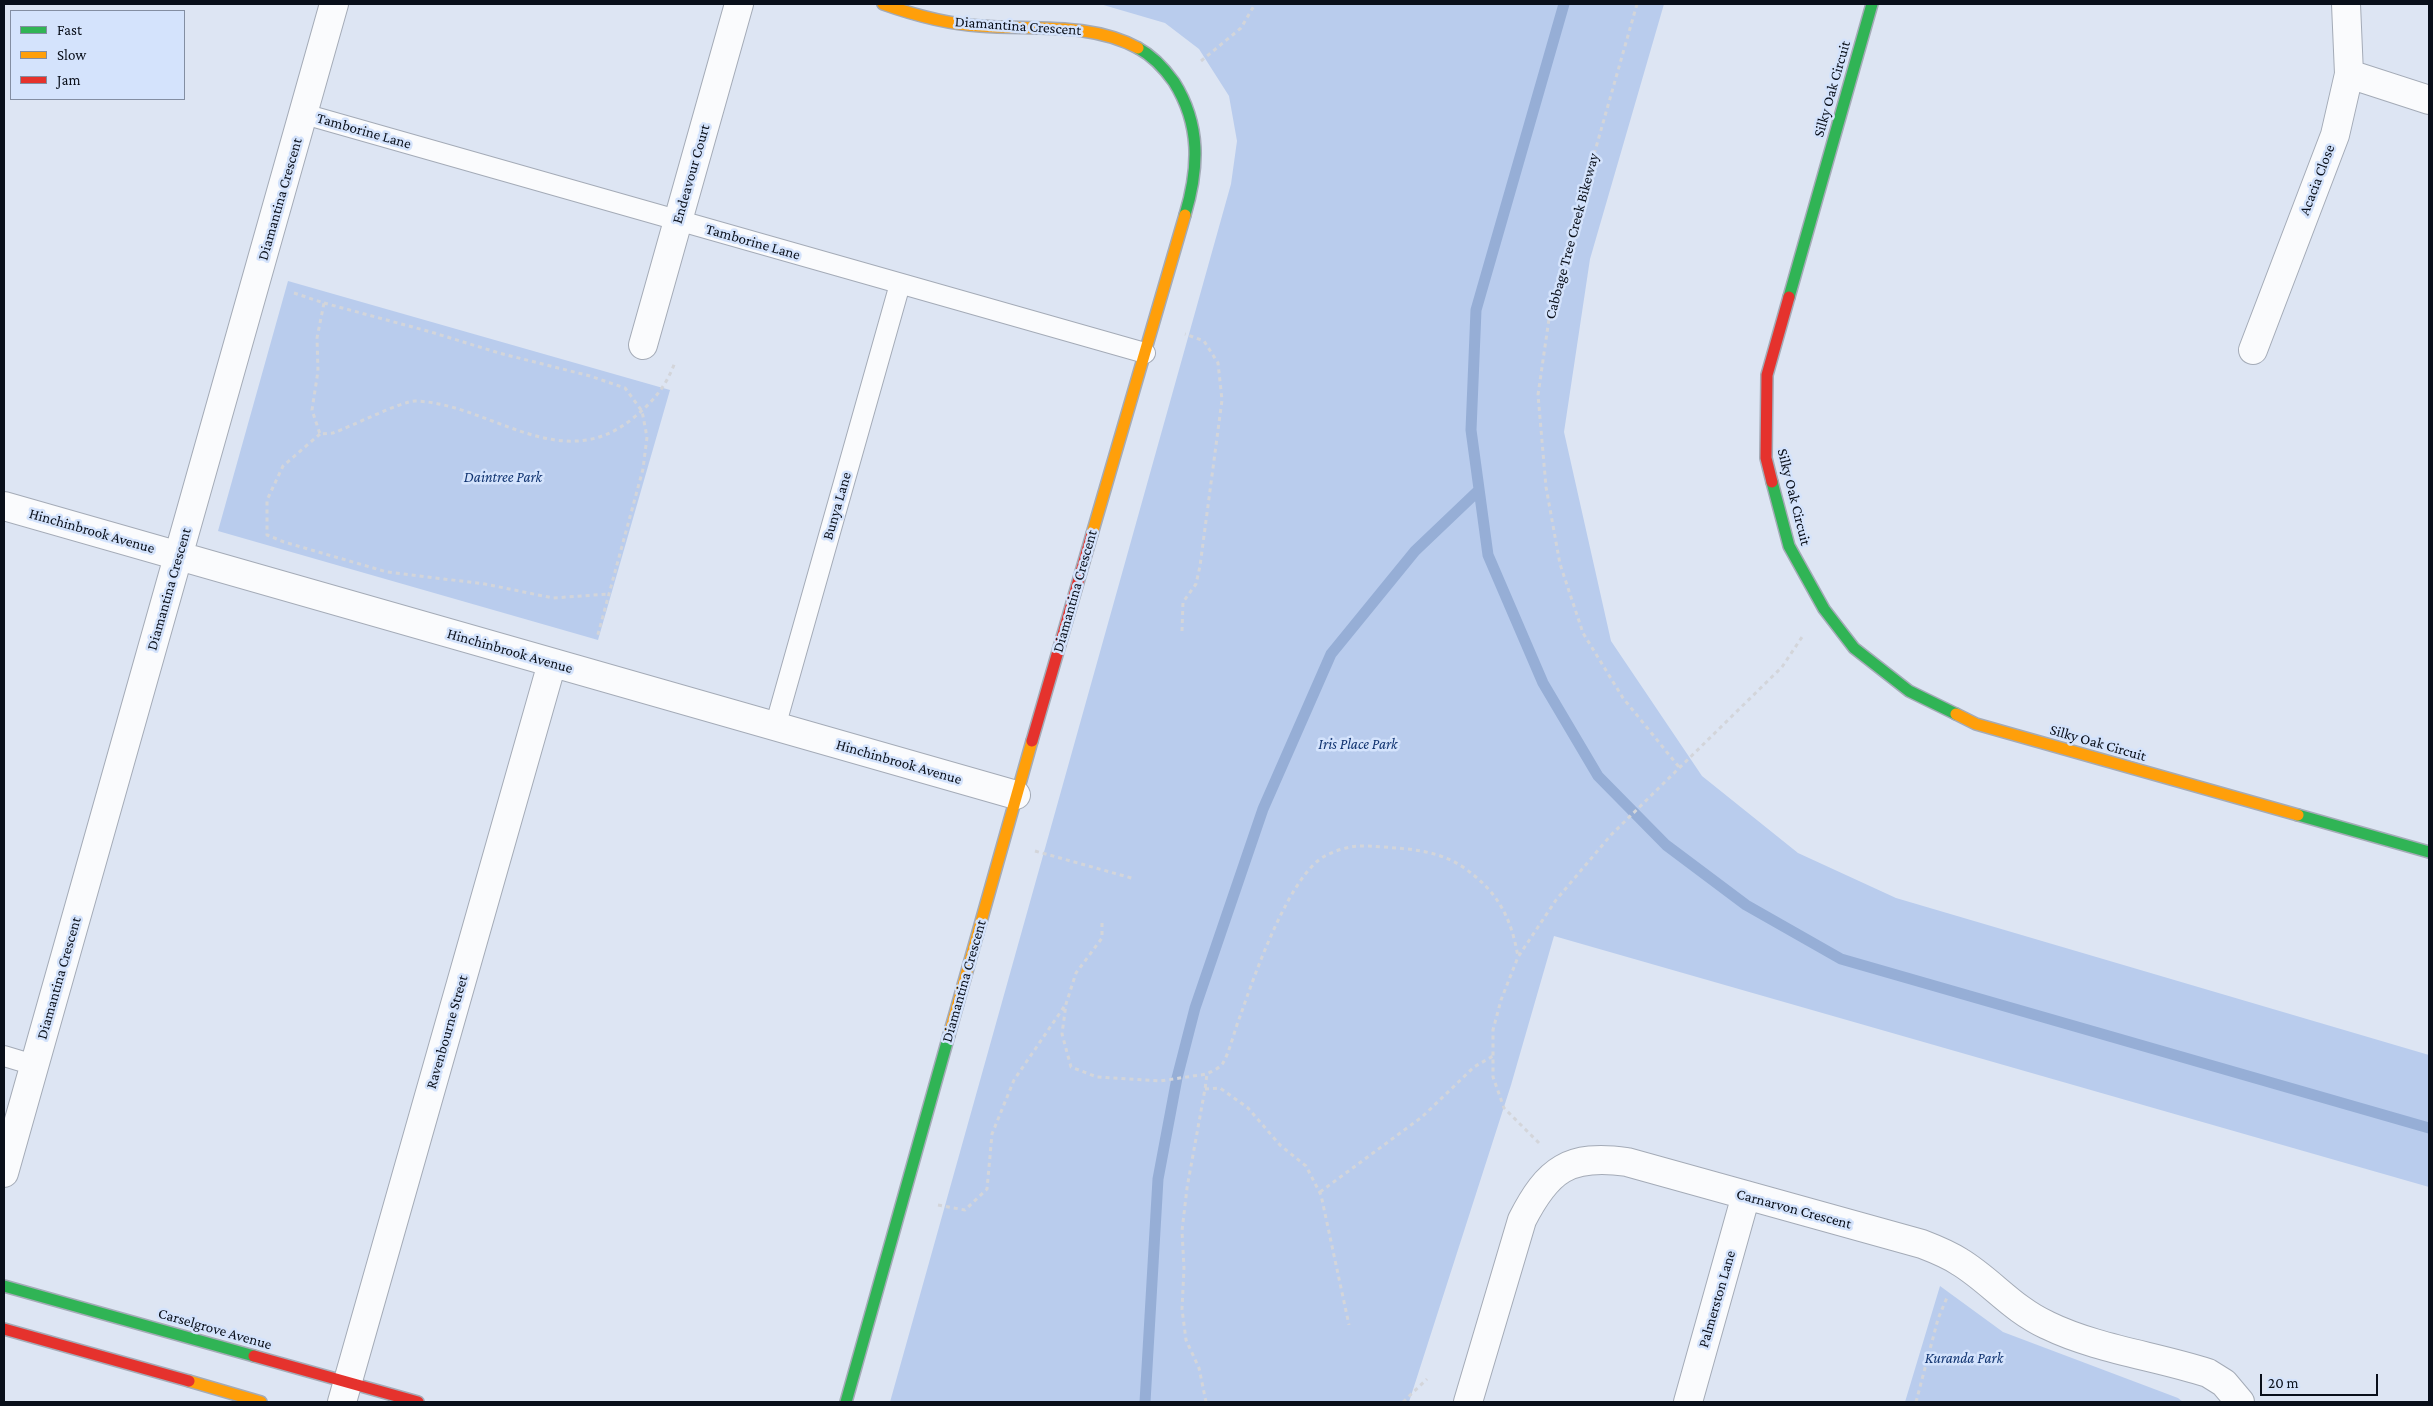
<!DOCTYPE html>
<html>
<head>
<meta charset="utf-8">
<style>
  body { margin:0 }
  #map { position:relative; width:2433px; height:1406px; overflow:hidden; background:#dde5f3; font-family:"Crimson Pro",serif }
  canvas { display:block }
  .frame { position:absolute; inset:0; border:5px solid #090f1a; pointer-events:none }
  .legend { position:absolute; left:10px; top:10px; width:175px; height:90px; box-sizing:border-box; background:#d4e3fc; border:1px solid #838ea2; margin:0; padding:6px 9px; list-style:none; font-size:15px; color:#090f1a }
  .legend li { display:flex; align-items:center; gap:10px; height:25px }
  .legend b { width:25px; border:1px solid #838ea2 }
  .scale { position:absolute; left:2260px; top:1374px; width:118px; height:22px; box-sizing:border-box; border:2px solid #090f1a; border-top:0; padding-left:6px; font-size:15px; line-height:18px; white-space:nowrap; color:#090f1a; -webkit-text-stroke:4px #d4e3fc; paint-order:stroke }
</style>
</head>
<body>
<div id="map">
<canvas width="2433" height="1406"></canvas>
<div class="frame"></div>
<ul class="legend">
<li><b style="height:6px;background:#30b455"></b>Fast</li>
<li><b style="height:6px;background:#ff9f0a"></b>Slow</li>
<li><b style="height:6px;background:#e5322d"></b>Jam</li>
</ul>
<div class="scale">20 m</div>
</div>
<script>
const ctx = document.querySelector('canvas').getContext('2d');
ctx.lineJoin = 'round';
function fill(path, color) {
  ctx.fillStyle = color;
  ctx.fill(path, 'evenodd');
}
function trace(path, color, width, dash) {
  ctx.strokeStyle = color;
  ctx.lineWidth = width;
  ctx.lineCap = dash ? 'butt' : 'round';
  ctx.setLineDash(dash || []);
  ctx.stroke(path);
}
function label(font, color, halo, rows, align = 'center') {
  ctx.font = font + ' "Crimson Pro",serif';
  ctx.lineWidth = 5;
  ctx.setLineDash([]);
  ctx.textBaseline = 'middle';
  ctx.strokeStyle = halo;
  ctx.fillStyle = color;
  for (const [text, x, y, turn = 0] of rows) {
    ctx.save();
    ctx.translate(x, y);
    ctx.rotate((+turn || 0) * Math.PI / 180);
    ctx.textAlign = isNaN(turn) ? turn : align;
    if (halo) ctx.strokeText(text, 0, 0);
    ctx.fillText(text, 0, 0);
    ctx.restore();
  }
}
fill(new Path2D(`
  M1100,4H1664L1590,259L1564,432L1611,641L1702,776L1798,853L1896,898L2429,1055V1187L1554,936L1511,1085L1409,1402H890L1231,184L1237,141L1229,96L1199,49L1165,23Z
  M288,281L670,390L598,640L218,531Z
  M1940,1286L2003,1332L2178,1398L2183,1402H1905Z`), '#b9cced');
trace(new Path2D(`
  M1564,4L1476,310L1471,430L1488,555L1543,683L1598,776L1666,845L1746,905L1841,959L2429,1128
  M1145,1402L1158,1179L1177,1078L1195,1008L1263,809L1331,654L1415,551L1479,490`), '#96aed6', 11);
const lane = new Path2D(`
  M304,114L1145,353
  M775,727L900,284
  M4,1056L34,1065`);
const street = new Path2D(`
  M2349,74L2429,100
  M643,345L739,4
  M2253,350L2335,135L2349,74L2346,4
  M4,506L1016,795
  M4,1173L334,4
  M342,1402L552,663
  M1468,1402L1522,1220C1548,1169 1569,1154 1627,1162L1922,1244C1935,1249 1948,1254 1960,1262C1991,1281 2012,1309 2047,1325C2096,1349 2156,1356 2208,1373L2224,1383L2240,1402
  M1688,1402L1746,1195`);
const fast = new Path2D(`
  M1138,48C1153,56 1164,68 1174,82C1201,125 1199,168 1185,215
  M1789,297L1872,4
  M1772,482L1789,546L1824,609L1854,648L1909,691L1956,714
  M2298,815L2429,852
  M4,1286L254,1356
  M846,1402L949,1035`);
const slow = new Path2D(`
  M883,4C914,15 947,24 980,26C1033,30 1090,22 1138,48
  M1092,534L1185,215
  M1956,714L1976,724L2298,815
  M949,1035L1032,741
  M189,1381L261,1402`);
const jam = new Path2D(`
  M1772,482L1766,458L1767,375L1789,297
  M1032,741L1092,534
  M4,1329L189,1381
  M254,1356L418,1402`);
trace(lane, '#a4abb7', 22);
trace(street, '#a4abb7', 30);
trace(fast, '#a4abb7', 14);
trace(slow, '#a4abb7', 14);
trace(jam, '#a4abb7', 14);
trace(new Path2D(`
  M1637,4L1551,305L1538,395L1546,487L1560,564L1583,633L1623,698L1679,767
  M1201,61L1241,28L1255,4
  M294,293L324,303L317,338L318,371L312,410L320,434L333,433C350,427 402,401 415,401C489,403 560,477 632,419C652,403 666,387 675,362
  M324,303L431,332L499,353L590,376L625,388L642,411L647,437L643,469L597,638
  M320,434L283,466L267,500V535L284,542L387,572L485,584L553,598L609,594
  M1182,631L1183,602L1196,584L1200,566L1222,400L1218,363L1204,341L1185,334
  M1035,851L1135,879
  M1102,923V938L1076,973L1066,1004L1062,1034L1071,1067L1097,1077L1160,1081L1207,1074
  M1205,1089L1220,1088L1248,1108L1280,1145L1306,1166L1321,1195L1349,1325
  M1539,1143L1504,1108L1493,1077V1030L1501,1000L1518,957L1556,900L1611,835L1782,667L1802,637
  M1320,1192L1422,1117L1474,1067L1493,1056
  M938,1205L965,1210L987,1189L992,1134L1014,1080L1066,1004
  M1206,1402L1199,1368L1186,1340L1182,1309L1184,1268L1182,1231L1187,1188L1205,1089L1207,1074C1212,1071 1220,1068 1223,1063C1230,1051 1235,1028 1241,1014C1254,976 1290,874 1325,856C1346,845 1361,845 1383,847C1412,849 1439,851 1463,867C1497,891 1511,916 1518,957
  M1403,1402L1427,1379
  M1916,1402L1938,1319L1948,1295`), '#d3d5da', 3, [4, 4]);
trace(lane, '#fafbfd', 20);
trace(street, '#fafbfd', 28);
trace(fast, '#30b455', 11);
trace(slow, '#ff9f0a', 11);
trace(jam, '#e5322d', 11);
label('15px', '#090f1a', '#d4e3fc', [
  ["Diamantina Crescent",1018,26,4],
  ["Silky Oak Circuit",1832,89,-74],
  ["Tamborine Lane",364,131,16],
  ["Endeavour Court",691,174,-74],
  ["Acacia Close",2317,180,-69],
  ["Diamantina Crescent",280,199,-74],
  ["Cabbage Tree Creek Bikeway",1572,236,-75],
  ["Tamborine Lane",753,242,16],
  ["Silky Oak Circuit",1794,497,76],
  ["Bunya Lane",837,506,-74],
  ["Hinchinbrook Avenue",92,531,16],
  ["Diamantina Crescent",169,589,-74],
  ["Diamantina Crescent",1075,591,-74],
  ["Hinchinbrook Avenue",510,651,16],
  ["Silky Oak Circuit",2098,743,16],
  ["Hinchinbrook Avenue",899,762,16],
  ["Diamantina Crescent",59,978,-74],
  ["Diamantina Crescent",964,981,-74],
  ["Ravenbourne Street",447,1032,-74],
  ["Carnarvon Crescent",1794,1209,15],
  ["Palmerston Lane",1717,1299,-74],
  ["Carselgrove Avenue",215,1329,16]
]);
label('italic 15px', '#103370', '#d4e3fc', [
  ["Daintree Park",503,477],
  ["Iris Place Park",1358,744],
  ["Kuranda Park",1964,1358]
]);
</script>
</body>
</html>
